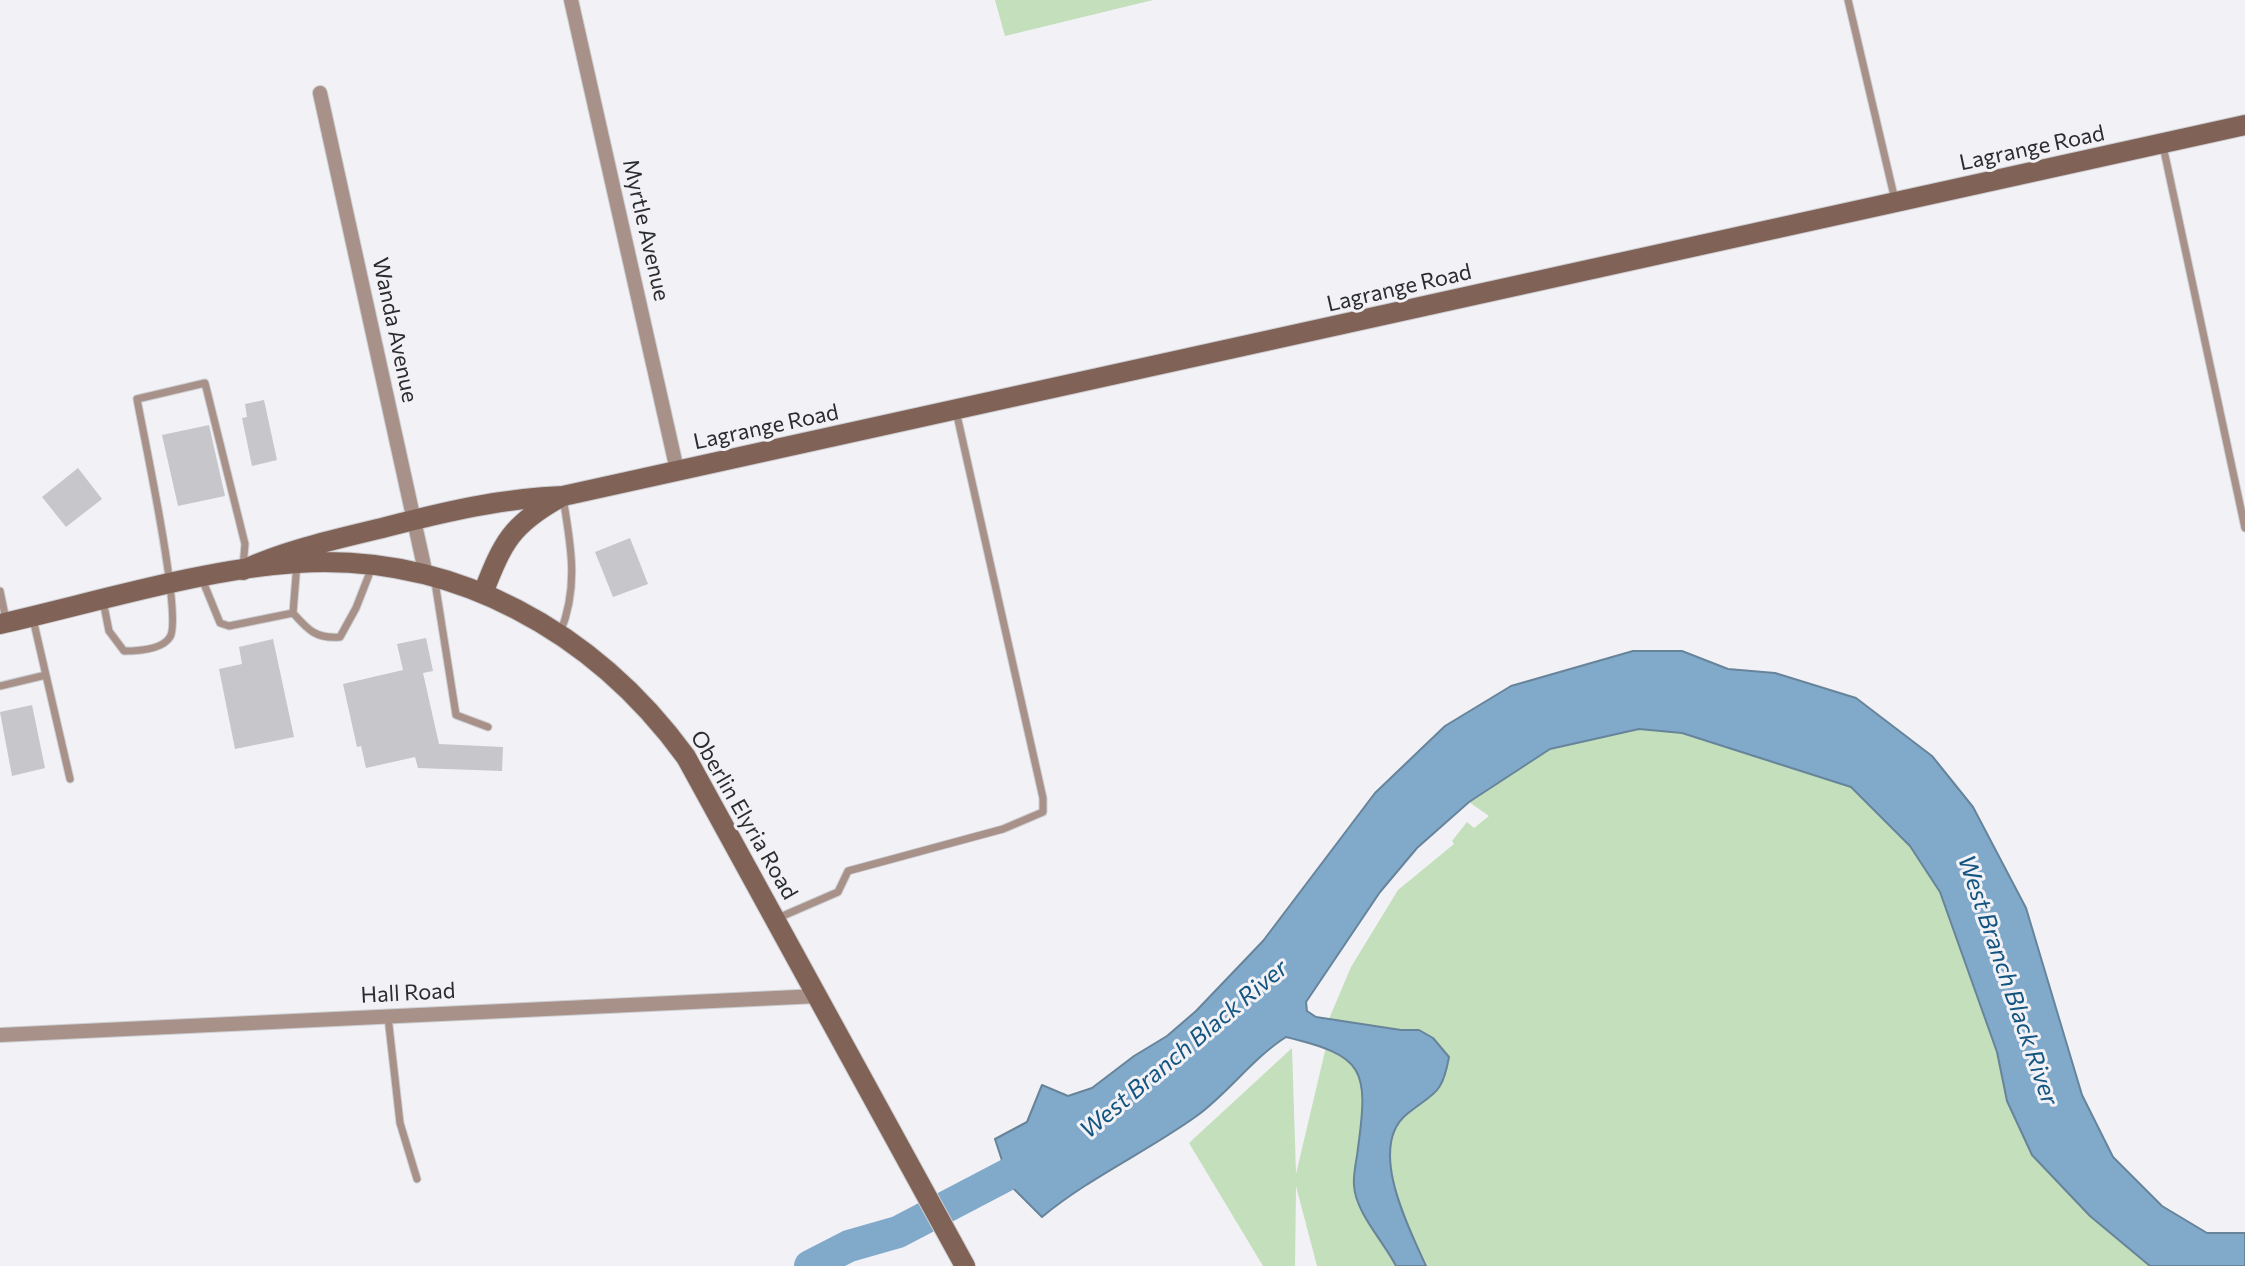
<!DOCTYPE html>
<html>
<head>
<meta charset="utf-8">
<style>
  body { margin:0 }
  canvas { display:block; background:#f1f1f6 }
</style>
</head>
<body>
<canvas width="2245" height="1266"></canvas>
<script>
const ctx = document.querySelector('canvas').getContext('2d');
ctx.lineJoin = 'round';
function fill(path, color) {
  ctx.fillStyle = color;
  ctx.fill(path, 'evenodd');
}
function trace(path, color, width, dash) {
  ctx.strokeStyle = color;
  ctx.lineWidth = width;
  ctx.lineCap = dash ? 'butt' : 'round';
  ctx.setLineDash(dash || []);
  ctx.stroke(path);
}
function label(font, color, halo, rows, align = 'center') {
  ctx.font = font + ' Commissioner,sans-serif';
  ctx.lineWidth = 6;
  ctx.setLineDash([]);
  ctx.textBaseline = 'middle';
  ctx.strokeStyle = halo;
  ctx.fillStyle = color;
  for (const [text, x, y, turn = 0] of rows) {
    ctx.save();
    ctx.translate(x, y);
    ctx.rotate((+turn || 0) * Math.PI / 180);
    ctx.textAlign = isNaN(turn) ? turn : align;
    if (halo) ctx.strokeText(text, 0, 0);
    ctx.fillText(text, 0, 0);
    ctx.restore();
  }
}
fill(new Path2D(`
  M995,0H1153L1005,36Z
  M1640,729L1682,733L1851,787L1910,846L1940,892L1997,1052L2007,1101L2184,1266H1317L1296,1186L1295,1266H1263L1189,1143L1292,1048L1296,1174L1326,1047L1329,1019L1351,967L1398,890L1454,844L1452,841L1467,822L1474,828L1489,816L1469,802L1550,749Z`), '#c3dfbb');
const water = new Path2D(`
  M1633,651H1682L1728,669L1775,673L1856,698L1932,756L1973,807L2026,908L2082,1095L2113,1157L2162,1206L2207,1233H2245V1266H2150L2090,1216L2032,1155L2007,1101L1997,1052L1940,892L1910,846L1851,787L1682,733L1639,729L1550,749L1469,802L1417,848L1380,892L1306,1002L1307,1011L1316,1017L1401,1030H1419L1433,1038L1449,1057C1442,1096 1434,1092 1407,1114C1366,1147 1410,1230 1426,1266H1396C1384,1242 1355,1212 1354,1185C1353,1173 1357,1159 1358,1148C1369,1068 1364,1056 1286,1037C1253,1058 1229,1092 1198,1115C1147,1152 1090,1177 1042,1217L1010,1185L995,1139L1027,1122L1042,1085L1068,1096L1092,1088L1134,1056L1167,1036L1196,1011L1263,941L1375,793L1445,726L1511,686Z`);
fill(water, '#81aaca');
trace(water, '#67849b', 2);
trace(new Path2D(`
  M810,1266L849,1246L898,1232L1043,1156`), '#81aaca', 32);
fill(new Path2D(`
  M264,400L277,460L252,466L242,418L247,417L245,404Z
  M209,425L225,496L178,506L162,435Z
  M78,468L102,499L66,527L42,497Z
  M630,538L648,584L613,597L595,552Z
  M426,638L433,671L423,673L439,744L503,747L502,771L418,768L415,757L366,768L361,746L357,747L343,684L403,670L397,644Z
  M273,639L294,737L235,749L219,669L242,664L239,647Z
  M32,705L45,768L12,776L0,712Z`), '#c6c6cb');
const service = new Path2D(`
  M1848,0L1895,200
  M2163,146L2245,528
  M297,563L293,613C308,630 316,639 340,637L356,608L372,567
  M202,579L220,623L229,626L293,613
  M435,582L456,715L488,727
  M0,591L6,620
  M103,601L109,631L124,651C138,651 162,650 170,637C183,617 143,433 137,399L205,383L245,544L243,567
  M33,619L70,779
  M560,633C579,588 571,545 563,498
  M0,686L46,675
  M778,918L838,892L848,871L1003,829L1043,812V798L956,411
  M388,1017L400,1123L417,1179`);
const minor = new Path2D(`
  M571,0L677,470
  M320,93L426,575
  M0,1035L818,996`);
const secondary = new Path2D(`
  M243,570C289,549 337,539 386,527C444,512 503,498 563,496L2245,125
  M483,593C503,542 511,525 559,498
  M0,624C93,603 203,569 297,563C455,553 595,632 686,757L965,1266`);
trace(service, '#cdced2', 9);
trace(minor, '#cdced2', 16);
trace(secondary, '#cdced2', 22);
trace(service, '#a79189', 7);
trace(minor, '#a79189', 14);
trace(secondary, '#816257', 20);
label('22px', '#2b2c2d', '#f1f1f6', [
  ["Lagrange Road",2032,148,-12],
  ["Myrtle Avenue",646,230,77],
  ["Lagrange Road",1399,288,-13],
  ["Wanda Avenue",395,330,78],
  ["Lagrange Road",766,427,-12],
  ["Oberlin Elyria Road",744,815,60],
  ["Hall Road",408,993,-3]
]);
label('italic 24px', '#135580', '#f1f1f6', [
  ["West Branch Black River",2008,980,71],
  ["West Branch Black River",1184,1049,-40]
]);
</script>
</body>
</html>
